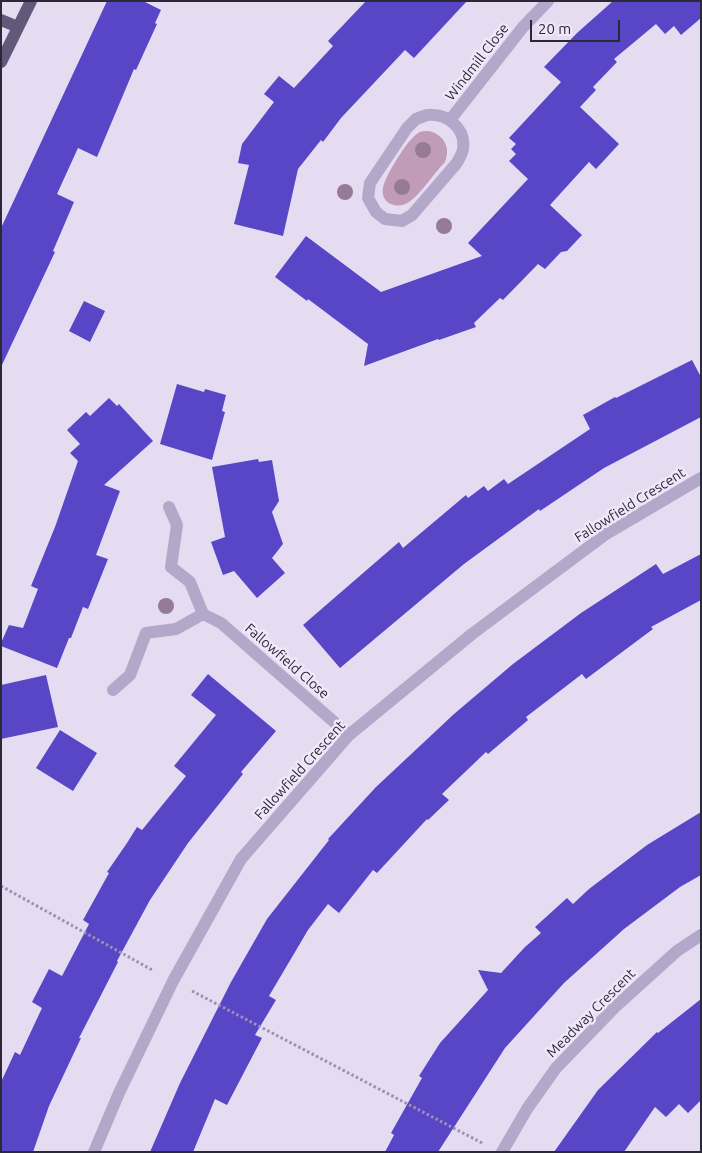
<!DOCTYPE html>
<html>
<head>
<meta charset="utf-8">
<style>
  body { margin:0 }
  #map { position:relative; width:702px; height:1153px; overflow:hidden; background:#e5dcf2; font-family:Ubuntu,sans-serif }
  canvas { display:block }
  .frame { position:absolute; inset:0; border:2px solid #2b2837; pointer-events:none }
  .scale { position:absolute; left:530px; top:20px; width:90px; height:22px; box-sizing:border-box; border:2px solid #2b2837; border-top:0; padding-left:6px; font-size:15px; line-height:18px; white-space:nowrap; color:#2b2837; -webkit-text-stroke:4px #f0e8fa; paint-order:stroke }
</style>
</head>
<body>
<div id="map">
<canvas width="702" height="1153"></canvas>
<div class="frame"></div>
<div class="scale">20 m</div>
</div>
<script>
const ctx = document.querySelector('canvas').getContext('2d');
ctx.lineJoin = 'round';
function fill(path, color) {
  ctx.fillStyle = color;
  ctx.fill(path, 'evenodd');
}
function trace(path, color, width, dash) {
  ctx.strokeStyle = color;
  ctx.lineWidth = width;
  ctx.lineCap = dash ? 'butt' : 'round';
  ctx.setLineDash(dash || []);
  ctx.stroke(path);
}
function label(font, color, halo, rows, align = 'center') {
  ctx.font = font + ' Ubuntu,sans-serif';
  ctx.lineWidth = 5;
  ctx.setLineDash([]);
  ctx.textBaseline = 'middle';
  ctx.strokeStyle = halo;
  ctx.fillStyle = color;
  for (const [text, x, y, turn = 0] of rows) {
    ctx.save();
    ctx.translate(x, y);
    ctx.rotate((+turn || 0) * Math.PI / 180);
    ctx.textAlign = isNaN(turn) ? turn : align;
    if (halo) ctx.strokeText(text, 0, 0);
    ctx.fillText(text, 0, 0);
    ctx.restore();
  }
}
fill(new Path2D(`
  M429,131C444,135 451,147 445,162C433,174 423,192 409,202C398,210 380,204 383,188C385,176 407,140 418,133C421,131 425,131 429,131Z`), '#c19cb8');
fill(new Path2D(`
  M107,1H143L161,10L155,23L157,24L136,70L134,69L97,157L78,148L57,194L74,202L53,251L55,252L1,367V228Z
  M366,1H467L414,58L405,50L341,118L323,142L321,140L298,169L283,236L234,224L249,165L238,163L242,144L274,102L264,94L279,76L294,88L333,46L328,41Z
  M613,1H701V18L681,35L674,26L665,34L656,24L614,59L617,62L593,87L596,90L580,107L619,144L596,169L589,162L550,205L582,235L567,251L561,252L545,269L538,264L503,300L500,298L474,323L476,327L439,340L438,339L364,366L368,344L308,299L307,301L275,277L306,236L381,292L482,256L468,243L528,179L509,161L516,154L511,149L516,144L509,138L561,82L544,67L577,33Z
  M84,301L105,311L90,342L69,331Z
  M692,360L701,377V417L604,468L540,511L539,509L464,564L340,668L303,625L399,542L403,548L466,495L468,498L484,486L488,491L504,479L508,484L590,429L583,415L615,397L616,398Z
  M177,384L204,392L205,389L226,395L222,411L225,412L212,460L160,444Z
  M109,398L117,406L119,404L153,441L104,485L120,491L96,555L108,559L88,609L83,607L71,638H69L57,668L1,646V643L9,625L23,628L38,589L31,586L55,527L78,461L70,453L80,444L67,430L86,412L90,416Z
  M258,459L259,462L272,460L279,501L272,512L283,544L272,558L285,573L257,598L234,571L223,575L211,542L225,537L212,467Z
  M701,554V600L651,627L653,629L586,679L582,674L526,717L528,720L488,754L486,752L442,794L449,800L428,820L427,819L377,873L373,870L339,913L328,904L308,930L269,996L276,1000L255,1035L262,1038L227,1105L215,1099L193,1152H150L180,1083L231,982L267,919L329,840L328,839L376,787L454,714L513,664L581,613L656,564L663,574Z
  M208,674L276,731L241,772L243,774L188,843L150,900L117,961L118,962L79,1038H81L49,1106L33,1152H1V1082L15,1052L20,1055L42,1008L32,1002L49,969L62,976L89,924L83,920L109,873L107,872L127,843L137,827L142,830L186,776L174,766L216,715L191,695Z
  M46,675L58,727L1,739V685Z
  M60,730L97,753L73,791L36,768Z
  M701,812V875L680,887L624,929L564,983L505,1048L438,1152H385L394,1135L391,1133L422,1078L419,1076L440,1043L488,990L478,970L501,973L525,947L541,933L535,927L567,898L573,904L589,889L647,845Z
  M701,999V1100L688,1113L679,1104L666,1117L655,1107L624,1152H554L598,1090L657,1032L658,1033Z`), '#5846c6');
trace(new Path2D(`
  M1,886L154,971
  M192,991L484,1144`), '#9c90b3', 3, [2.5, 2.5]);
trace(new Path2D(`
  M427,115C447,113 466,128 463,149C462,155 459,159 456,164L412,215L402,221L385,219L376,212L368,198L370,183L407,128L416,119Z
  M450,120L523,27L548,1
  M203,614L221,623L349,735
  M113,690L130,675L146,633L176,629L203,614L190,582L171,567L177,525L169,507
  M94,1152L119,1093L173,981L241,859L349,735L472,634L606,534L701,478
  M502,1152L527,1109L556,1068L615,1007L677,951L701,935`), '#b4a8ca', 12);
trace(new Path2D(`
  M1,20L18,27
  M1,62L31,1`), '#605979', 12);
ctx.fillStyle = '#967b96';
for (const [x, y] of [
  [423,150],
  [402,187],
  [345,192],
  [444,226],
  [166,606]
]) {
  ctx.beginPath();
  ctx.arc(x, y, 8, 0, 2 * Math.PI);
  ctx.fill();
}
label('14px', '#2b2837', '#f0e8fa', [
  ["Windmill Close",477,62,-52],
  ["Fallowfield Crescent",630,505,-32],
  ["Fallowfield Close",287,661,41],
  ["Fallowfield Crescent",300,770,-48],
  ["Meadway Crescent",591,1013,-45]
]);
</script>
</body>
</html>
